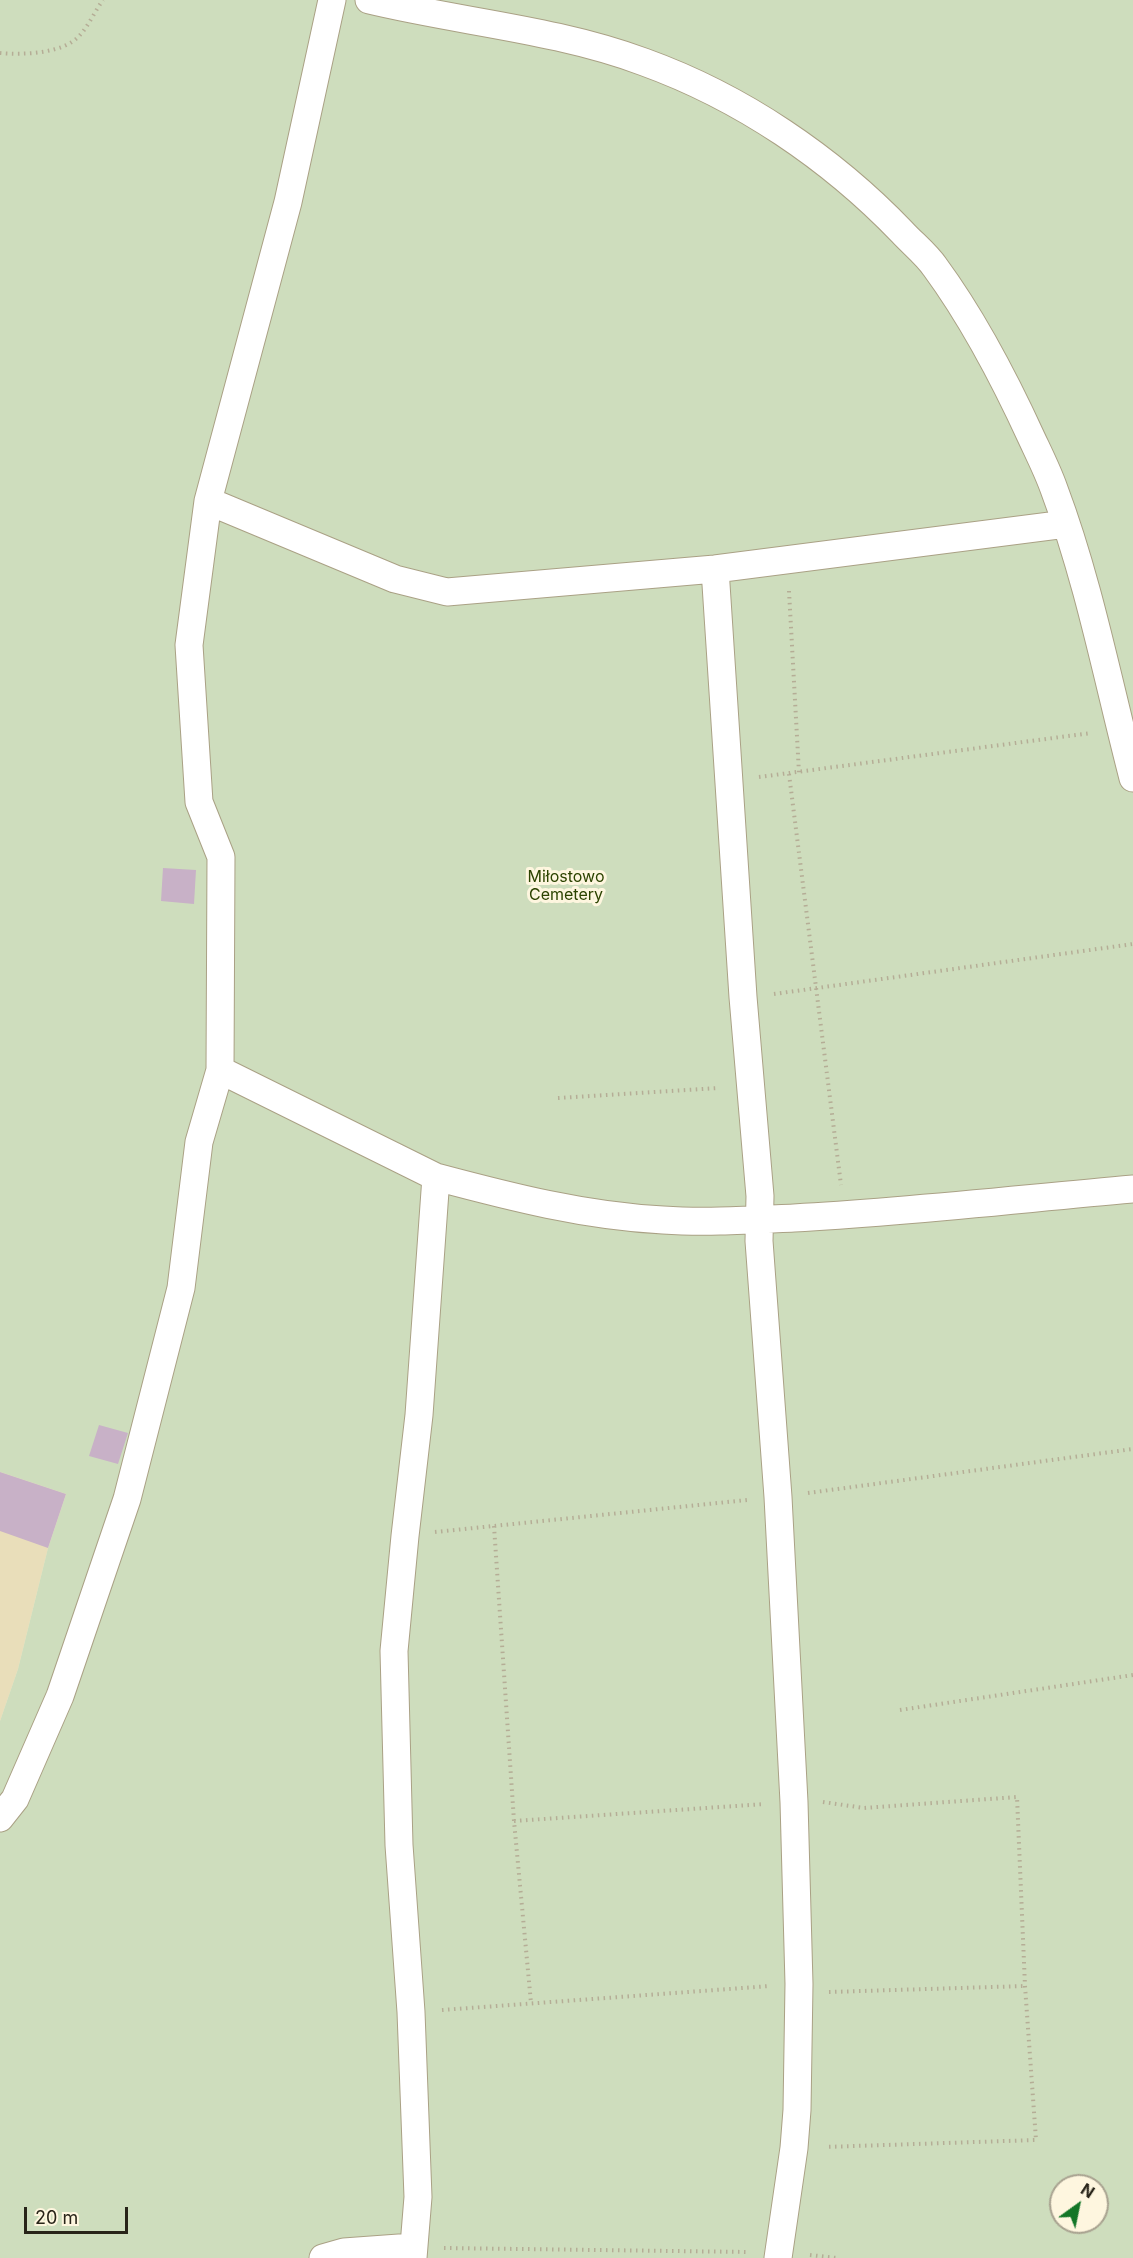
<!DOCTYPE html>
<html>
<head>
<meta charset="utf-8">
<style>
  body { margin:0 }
  #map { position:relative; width:1133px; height:2258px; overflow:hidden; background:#f2e9cc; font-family:Inter,sans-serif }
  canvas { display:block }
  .north { position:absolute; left:1049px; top:2174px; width:60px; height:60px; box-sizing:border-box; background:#fef6df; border:2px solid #a8a290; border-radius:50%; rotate:33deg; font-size:16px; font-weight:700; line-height:24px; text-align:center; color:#282419 }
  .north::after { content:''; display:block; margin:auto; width:21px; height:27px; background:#137627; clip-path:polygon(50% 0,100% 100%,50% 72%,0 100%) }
  .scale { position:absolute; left:24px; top:2207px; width:104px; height:27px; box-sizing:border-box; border:3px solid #282419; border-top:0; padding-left:8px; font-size:18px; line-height:21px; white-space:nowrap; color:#282419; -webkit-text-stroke:4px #fef6df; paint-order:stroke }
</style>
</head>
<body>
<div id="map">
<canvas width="1133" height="2258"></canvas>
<div class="north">N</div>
<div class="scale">20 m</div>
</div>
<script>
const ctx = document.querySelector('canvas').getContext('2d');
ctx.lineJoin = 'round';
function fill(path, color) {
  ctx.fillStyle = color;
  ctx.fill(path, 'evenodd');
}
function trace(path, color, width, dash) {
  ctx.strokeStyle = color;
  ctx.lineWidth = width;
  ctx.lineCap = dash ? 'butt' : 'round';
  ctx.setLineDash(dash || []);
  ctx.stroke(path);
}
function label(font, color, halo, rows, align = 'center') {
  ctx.font = font + ' Inter,sans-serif';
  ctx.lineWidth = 6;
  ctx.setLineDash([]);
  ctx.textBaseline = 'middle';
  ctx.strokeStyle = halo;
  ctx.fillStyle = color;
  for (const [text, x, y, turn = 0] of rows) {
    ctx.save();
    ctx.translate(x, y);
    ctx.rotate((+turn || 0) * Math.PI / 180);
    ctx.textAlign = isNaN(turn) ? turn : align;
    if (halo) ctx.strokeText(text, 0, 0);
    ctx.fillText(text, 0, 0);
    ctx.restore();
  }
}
fill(new Path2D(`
  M0,1472L66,1494L48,1548L18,1669L0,1721Z`), '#e9deba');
fill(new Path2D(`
  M0,0H1133V2258H0V1721L18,1669L48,1548L66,1494L0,1472ZM1061,2186H1097V2222H1061Z`), '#ceddbd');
fill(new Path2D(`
  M163,868L196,870L194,904L161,901Z
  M99,1425L128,1433L118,1464L89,1456Z
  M0,1472L66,1494L48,1548L0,1531Z`), '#c8b1c7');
const street = new Path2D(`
  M369,0C460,22 555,29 644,62C741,97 831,158 902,232C913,244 926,254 935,267C974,320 1005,380 1032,439C1040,456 1048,472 1054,489C1089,582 1108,682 1133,778
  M208,501L395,579L447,592L715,569L1066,524
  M715,569L743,997L760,1196L759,1241L778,1497L794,1802L799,1984L797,2110L794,2148L778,2258
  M220,1070L436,1177L419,1415L405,1536L394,1651L399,1845L411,2012L418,2197L413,2258
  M436,1177C511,1197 585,1216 663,1220C706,1223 751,1220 794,1218C907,1212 1020,1199 1133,1189
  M0,1818L15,1799L60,1696L127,1499L181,1288L199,1142L220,1070L221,857L199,802L189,645L208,501L288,202L332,0
  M323,2258L344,2252L413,2247`);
trace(street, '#aaa185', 29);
trace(new Path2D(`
  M0,53C22,55 64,54 80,35C89,25 95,11 103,0
  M789,591L799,773
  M789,774L841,1185
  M759,777L1091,733
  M774,994L1133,944
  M558,1098L719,1088
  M808,1493L1133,1449
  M494,1526L514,1821L531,2003
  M435,1532L747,1500
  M900,1710L1133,1675
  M823,1802L864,1808L1017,1797L1025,1986L1036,2140L825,2147
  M514,1821L765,1804
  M829,1992L1025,1986
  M442,2010L770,1986
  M444,2248L749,2252
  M810,2255L837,2258`), '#b5ad96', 4, [1.5, 4.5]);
trace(street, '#fff', 27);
label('16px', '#2c4300', '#fef6df', [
  ["Miłostowo",566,877],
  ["Cemetery",566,895]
]);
</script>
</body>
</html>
